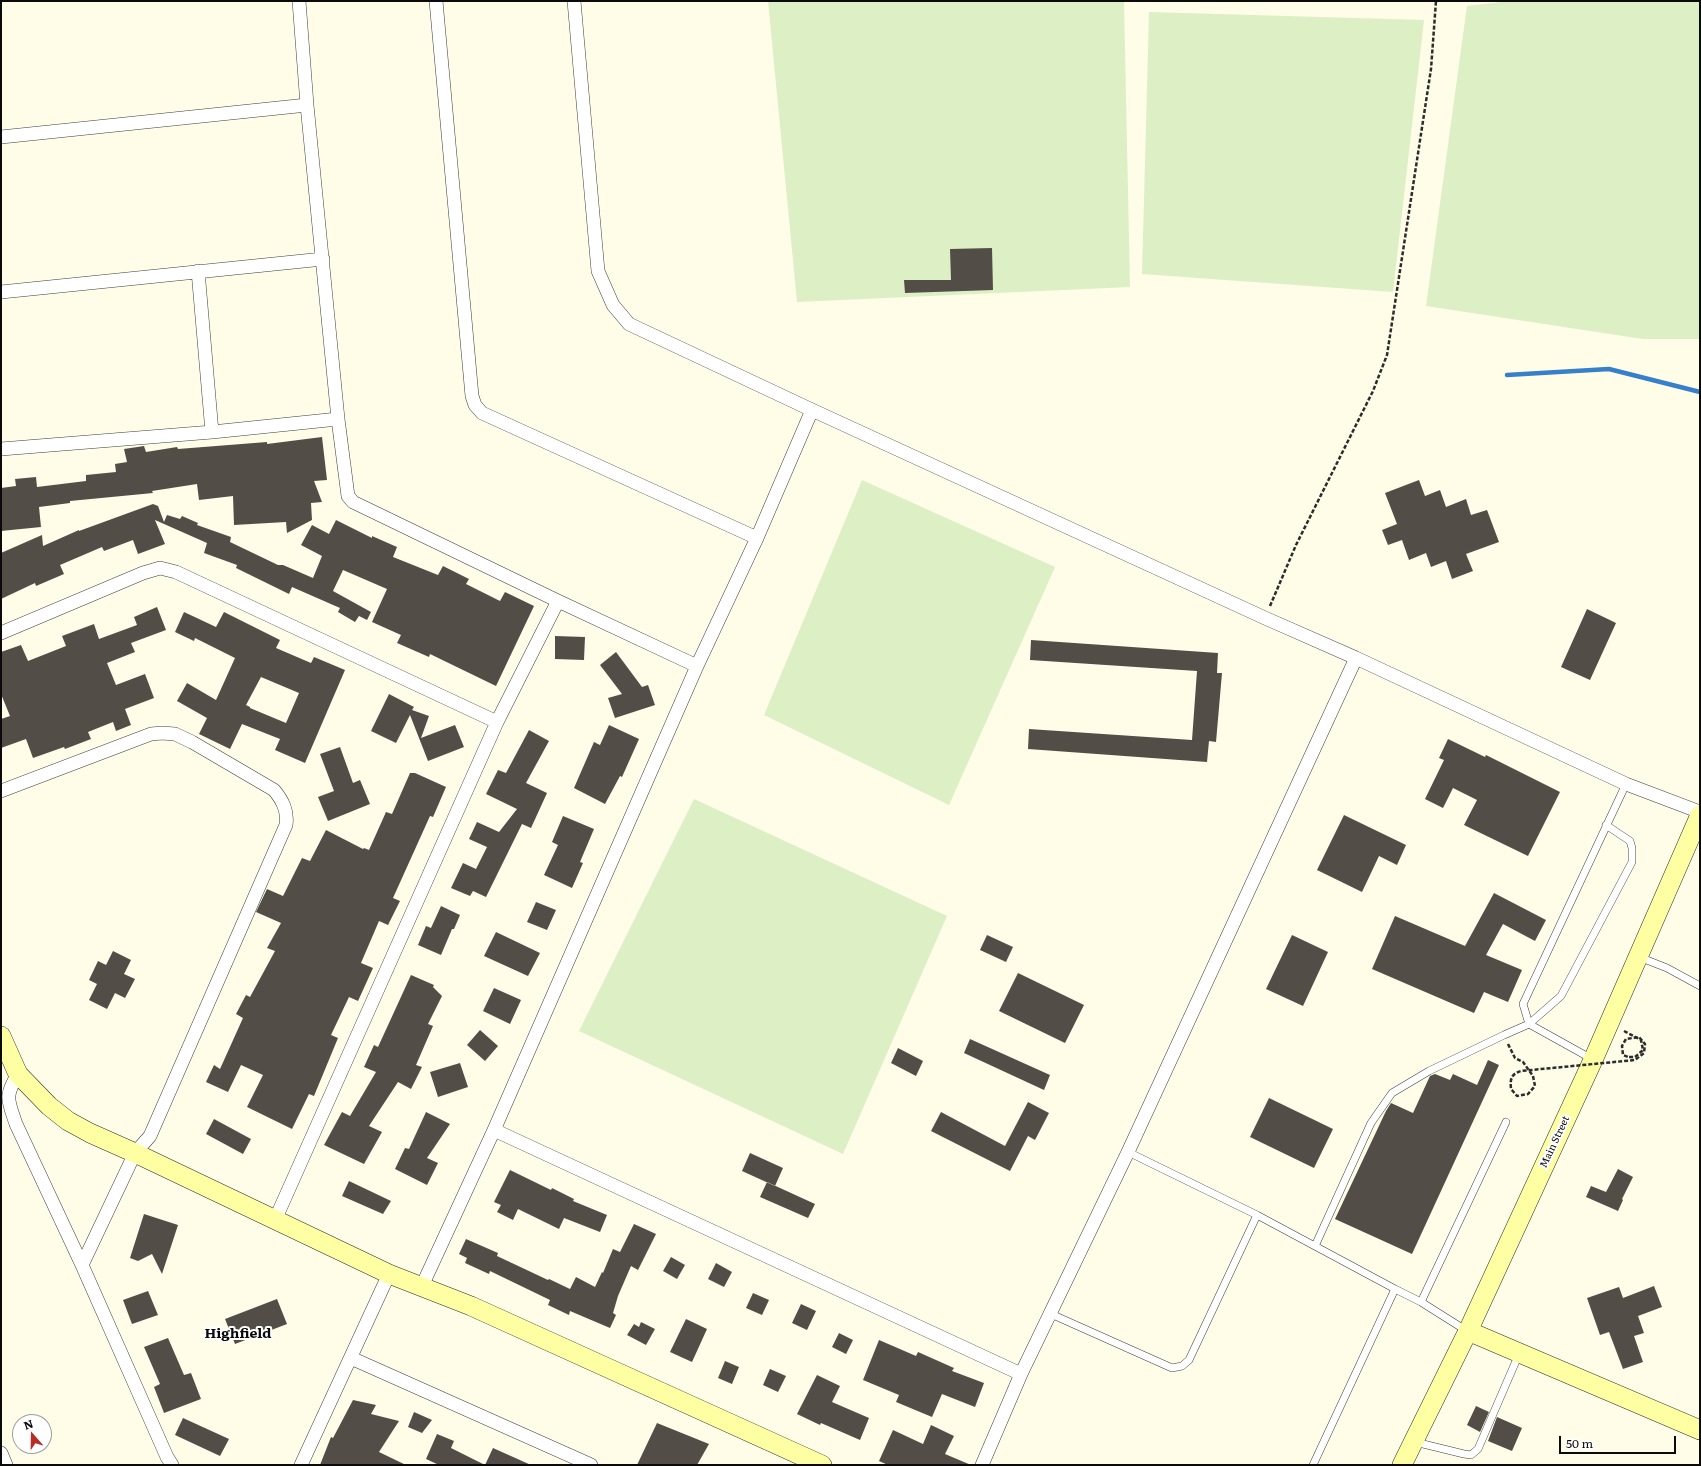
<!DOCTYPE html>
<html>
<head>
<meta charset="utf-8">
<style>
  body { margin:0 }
  #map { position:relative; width:1701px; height:1466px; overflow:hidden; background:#fffde8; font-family:Literata,serif }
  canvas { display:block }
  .frame { position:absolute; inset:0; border:2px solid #0a0a0a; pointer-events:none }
  .north { position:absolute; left:12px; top:1414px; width:40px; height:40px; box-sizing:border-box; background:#fff; border:1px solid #9d9d9d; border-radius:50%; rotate:340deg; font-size:11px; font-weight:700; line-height:16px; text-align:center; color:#0a0a0a }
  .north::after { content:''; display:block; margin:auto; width:14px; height:18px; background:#b82d25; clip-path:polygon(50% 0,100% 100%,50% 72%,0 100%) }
  .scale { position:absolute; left:1559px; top:1436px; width:117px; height:18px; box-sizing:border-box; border:2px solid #0a0a0a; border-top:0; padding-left:5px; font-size:12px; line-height:14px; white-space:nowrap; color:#0a0a0a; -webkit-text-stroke:3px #fff; paint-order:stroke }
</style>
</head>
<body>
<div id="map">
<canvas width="1701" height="1466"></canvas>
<div class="frame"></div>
<div class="north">N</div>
<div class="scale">50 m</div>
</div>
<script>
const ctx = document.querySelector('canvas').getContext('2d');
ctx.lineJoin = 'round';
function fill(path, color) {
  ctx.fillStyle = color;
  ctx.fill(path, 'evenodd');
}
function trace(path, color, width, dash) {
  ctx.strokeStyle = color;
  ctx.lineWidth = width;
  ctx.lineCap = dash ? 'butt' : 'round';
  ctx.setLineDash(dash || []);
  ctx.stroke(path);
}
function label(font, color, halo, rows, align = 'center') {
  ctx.font = font + ' Literata,serif';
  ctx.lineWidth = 4;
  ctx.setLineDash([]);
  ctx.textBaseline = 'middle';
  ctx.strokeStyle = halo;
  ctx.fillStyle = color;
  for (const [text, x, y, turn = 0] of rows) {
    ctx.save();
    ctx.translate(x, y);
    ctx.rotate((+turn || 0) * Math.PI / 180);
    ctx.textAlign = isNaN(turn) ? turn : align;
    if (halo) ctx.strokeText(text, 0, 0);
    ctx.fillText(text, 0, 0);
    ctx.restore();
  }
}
fill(new Path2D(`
  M768,1H1124L1130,287L797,302Z
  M1510,1H1700V339H1643L1426,306L1467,6Z
  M1149,12L1424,20L1393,292L1142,274Z
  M862,480L1055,567L949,805L764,715Z
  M694,799L947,916L843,1154L579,1031Z`), '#dcefc5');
trace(new Path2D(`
  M1507,375L1609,369L1700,392`), '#3680cb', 4.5);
fill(new Path2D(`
  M992,248L993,290L905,293L904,280H951L950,249Z
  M322,437L327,480L314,481L322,502L311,503L312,520L287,533L286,522L234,525L233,496L199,500L197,484L152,491L153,493L70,501V503L39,507L41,527L1,531V488L16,486L15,479L36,477L37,487L86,481V475L116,472L115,464L127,462L124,449L144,446L146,452L177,447L178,449L267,442V444Z
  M1419,480L1425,496L1440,490L1446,507L1466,499L1471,515L1487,510L1499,542L1466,554L1473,571L1452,579L1446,561L1431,567L1426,553L1409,560L1402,540L1388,545L1382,530L1397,524L1385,493Z
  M153,504L158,506L164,522L167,515L180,519L182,516L198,523L197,525L231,537L230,542L278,565H283L313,578L322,556L301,545L312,525L329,534L336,520L372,538V536L397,547L393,557L438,575L443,566L469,579L466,584L500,601L505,592L534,606L496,686L430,654L429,657L397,643L401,635L372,622L387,589L343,570L333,591L371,612L367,620L359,616L355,622L338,612L340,608L292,587L289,594L236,568L237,565L204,553L207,543L155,520L165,544L138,554L133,540L104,551L102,547L60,565L64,574L36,586L35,583L1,599V553L42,535L43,546L79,530V531Z
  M157,607L166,630L131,643L135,652L107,663L116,685L145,674L154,698L125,709L131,725L116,731L113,722L88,732L91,739L65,749L64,747L33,758L26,739L1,748V719L10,716L1,694V652L21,645L28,661L66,646L62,636L94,624L99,639L137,625L134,617Z
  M1587,609L1616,623L1590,680L1561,667Z
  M184,612L216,627L224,612L280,640L276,648L311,663L314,657L345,670L305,763L275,750L280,739L242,724L230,749L199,734L207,718L177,701L187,683L216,700L235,658L195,638L194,641L175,632ZM261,677L299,693L286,723L250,708V707L246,705Z
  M555,636L585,637L584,660L555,659Z
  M1031,640L1218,653L1217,673H1222L1216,742L1209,741L1207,762L1028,749L1029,729L1192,740L1197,671L1030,660Z
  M616,652L642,687L648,685L655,705L615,718L608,698L622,694L600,665Z
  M389,694L414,707L412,710L429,716L421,738L455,725L464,747L428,761L410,715L396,743L371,731Z
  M609,725L639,739L622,777L620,776L605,804L574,788L594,742L600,745Z
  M529,730L549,741L526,783L547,793L531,828L522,824L486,897L473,891L470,896L451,888L463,863L476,869L487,847L469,839L477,822L499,832L517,809L486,794L498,770L506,773Z
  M1448,739L1485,757L1486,755L1560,792L1528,856L1464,825L1477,800L1453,788L1443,808L1425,799L1444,760L1439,758Z
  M340,747L353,783L360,780L370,804L328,821L318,797L334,791L320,754Z
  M410,773H415L446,787L433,817L430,816L393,898L400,901L388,925L379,921L361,963L373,968L358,1001L349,997L331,1035L338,1038L314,1096L309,1094L292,1129L247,1107L263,1075L241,1065L228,1092L206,1082L214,1065L220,1069L243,1018L236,1014L246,995L250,997L275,951L267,948L281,923L256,912L267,889L283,896L302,858L310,861L326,830L363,849L364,848L369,850L386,812L392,814Z
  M1344,815L1406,845L1397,865L1379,856L1362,892L1317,870Z
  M563,816L594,829L580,862L583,863L572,888L544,875L558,845L552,842Z
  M1494,893L1546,920L1535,941L1503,924L1486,955L1522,970L1508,1002L1484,992L1474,1013L1372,969L1395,916L1465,946Z
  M536,902L556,910L547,930L527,922Z
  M441,906L460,915L454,929H452L441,955L418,945L426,926L431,928Z
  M496,932L540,953L528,976L484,956Z
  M987,935L1013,947L1006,962L980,950Z
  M1292,935L1328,952L1303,1006L1266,989Z
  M113,951L131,960L124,974L135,979L125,998L115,993L107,1009L89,1000L97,984L89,980L98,961L106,965Z
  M1018,973L1084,1005L1065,1043L999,1011Z
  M411,975L434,985L433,987L442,996L428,1024L433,1026L416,1065L422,1067L411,1089L398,1082L369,1126L382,1132L364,1164L324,1145L342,1112L350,1116L376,1072L364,1067L374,1045L378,1047Z
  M494,988L521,1000L510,1024L483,1011Z
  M480,1030L498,1046L485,1061L467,1045Z
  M970,1039L1050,1075L1044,1090L964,1053Z
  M898,1048L923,1061L916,1076L891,1063Z
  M1488,1060L1499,1065L1412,1254L1335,1219L1386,1111L1391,1103L1413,1113L1430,1076L1435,1074L1450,1080L1453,1074L1477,1085Z
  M460,1063L468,1087L438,1097L430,1072Z
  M1269,1098L1333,1129L1314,1168L1250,1137Z
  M1028,1102L1049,1113L1035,1140L1028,1136L1010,1171L931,1131L941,1112L1005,1146Z
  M426,1112L450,1124L427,1158L438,1163L427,1185L395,1169L405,1148L409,1149Z
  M214,1119L251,1139L243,1154L206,1134Z
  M750,1153L783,1168L775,1186L742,1171Z
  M1618,1169L1633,1177L1622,1199L1623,1200L1618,1211L1586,1197L1591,1186L1606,1192Z
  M510,1170L551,1190L552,1188L574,1199L573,1201L607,1215L600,1232L564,1218L559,1229L518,1209L513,1220L497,1212L501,1205L494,1202Z
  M349,1181L391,1201L383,1214L342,1196Z
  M767,1182L815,1204L808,1218L760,1197Z
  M144,1214L178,1225L162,1274L152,1254L138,1261L130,1258Z
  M634,1224L656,1234L638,1270L631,1266L618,1296L613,1313L616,1315L610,1328L570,1311L569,1315L548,1305L550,1300L490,1271L489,1274L465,1263L467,1258L459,1254L466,1239L498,1253L497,1256L548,1280L549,1279L570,1289L576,1277L595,1287L602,1272L603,1273L613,1249L620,1252Z
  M671,1257L685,1265L677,1279L663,1271Z
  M716,1263L732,1272L724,1287L708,1279Z
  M1654,1286L1662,1307L1638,1316L1644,1333L1634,1336L1643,1362L1623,1369L1609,1332L1600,1335L1587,1298L1619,1287L1623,1298Z
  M148,1291L158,1315L132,1324L123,1300Z
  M753,1293L769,1300L762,1315L746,1308Z
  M277,1299L287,1324L235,1344L225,1319Z
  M801,1304L816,1311L807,1330L792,1323Z
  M686,1319L707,1329L692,1362L670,1352Z
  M641,1322L655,1329L646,1345L627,1335L634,1324L639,1327Z
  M839,1333L853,1340L846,1354L832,1347Z
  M168,1338L184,1375L191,1373L201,1399L164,1413L154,1387L160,1384L144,1347Z
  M879,1340L916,1356L918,1352L954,1368L952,1371L984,1383L975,1407L942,1394L932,1417L896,1402L899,1395L863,1380Z
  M725,1361L739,1367L732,1384L718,1378Z
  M770,1369L786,1376L778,1392L763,1385Z
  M817,1375L840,1386L832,1402L869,1418L860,1440L821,1423L820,1425L797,1414Z
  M353,1400L376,1405L371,1414L399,1421L379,1452L406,1465H320L331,1437L333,1438Z
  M1476,1406L1489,1412L1480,1432L1467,1425Z
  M414,1412L432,1420L422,1433L408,1427Z
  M1497,1417L1522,1428L1512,1451L1488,1441Z
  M183,1418L229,1439L220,1456L175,1435Z
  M657,1423L709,1444L697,1465H637Z
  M931,1425L954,1436L945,1454L971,1465H888L879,1461L893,1430L923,1444Z
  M437,1434L454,1441L451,1448L485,1465L493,1448L531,1465H439L426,1459Z`), '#534d47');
const lane = new Path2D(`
  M1639,957L1667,968L1700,986
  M1592,1059L1529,1024L1523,1004L1626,784
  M1128,1152L1257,1215L1395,1289L1313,1465
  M1315,1246L1371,1123L1392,1093L1429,1071L1504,1035L1529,1024L1561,996L1632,862V848L1630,841L1606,825
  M1395,1289L1421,1302L1467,1331
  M1421,1302L1506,1122
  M1051,1314L1172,1368L1182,1366L1189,1360L1257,1215
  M1415,1442L1464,1454L1471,1455L1478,1449L1519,1354`);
const street = new Path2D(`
  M299,1L307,105L338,419L348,496L353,502L558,601L697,666
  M436,1L472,396L475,405L482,413L757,538
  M574,1L598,271L613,305L629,324L812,410L1265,618L1356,658L1626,784L1700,812
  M1,137L307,105
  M198,271L212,432
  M1,292L323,259
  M1,449L212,432L338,419
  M1,633L143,573L160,568L176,572L497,722
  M1,791L151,734L162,733L175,734L192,742L274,790C283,801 288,811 286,825L150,1136L135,1153L82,1265
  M18,1074C4,1097 8,1100 16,1124L82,1265L167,1457L172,1465
  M494,1130L1021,1374
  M275,1220L497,722L558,601
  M422,1286L494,1130L697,666L757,538L812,410
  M351,1358L591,1465
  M1,1453L6,1465
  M301,1465L389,1274
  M982,1465L1021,1374L1128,1152L1356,658`);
const secondary = new Path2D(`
  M1,1036L18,1074L49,1106L68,1121L90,1133L135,1153L389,1274L471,1306L822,1465
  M1468,1331L1700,1430
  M1402,1465L1468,1331L1593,1060L1700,815`);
trace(lane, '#3d3d3d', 8);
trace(street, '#3d3d3d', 14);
trace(secondary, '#2c2c2c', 20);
trace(new Path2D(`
  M1270,606L1296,545L1373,391L1387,355L1431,69L1436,1
  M1624,1031L1641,1040L1643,1050L1635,1057H1628
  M1508,1044L1515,1058L1523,1062L1533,1076`), '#2c2c2c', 2.5, [4, 2]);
trace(lane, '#fff', 7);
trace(street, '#fff', 13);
trace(secondary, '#fefea3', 19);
trace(new Path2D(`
  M1533,1076L1535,1086L1528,1094L1517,1096L1511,1089C1510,1079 1511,1074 1521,1071L1635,1060L1644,1053L1645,1044L1639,1037L1626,1039L1622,1046L1623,1055L1628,1057`), '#2c2c2c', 2.5, [4, 2]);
label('10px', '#0a0a0a', '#fff', [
  ["Main Street",1555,1142,-65]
]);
label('bold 14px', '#0a0a0a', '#fff', [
  ["Highfield",238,1334]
]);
</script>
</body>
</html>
